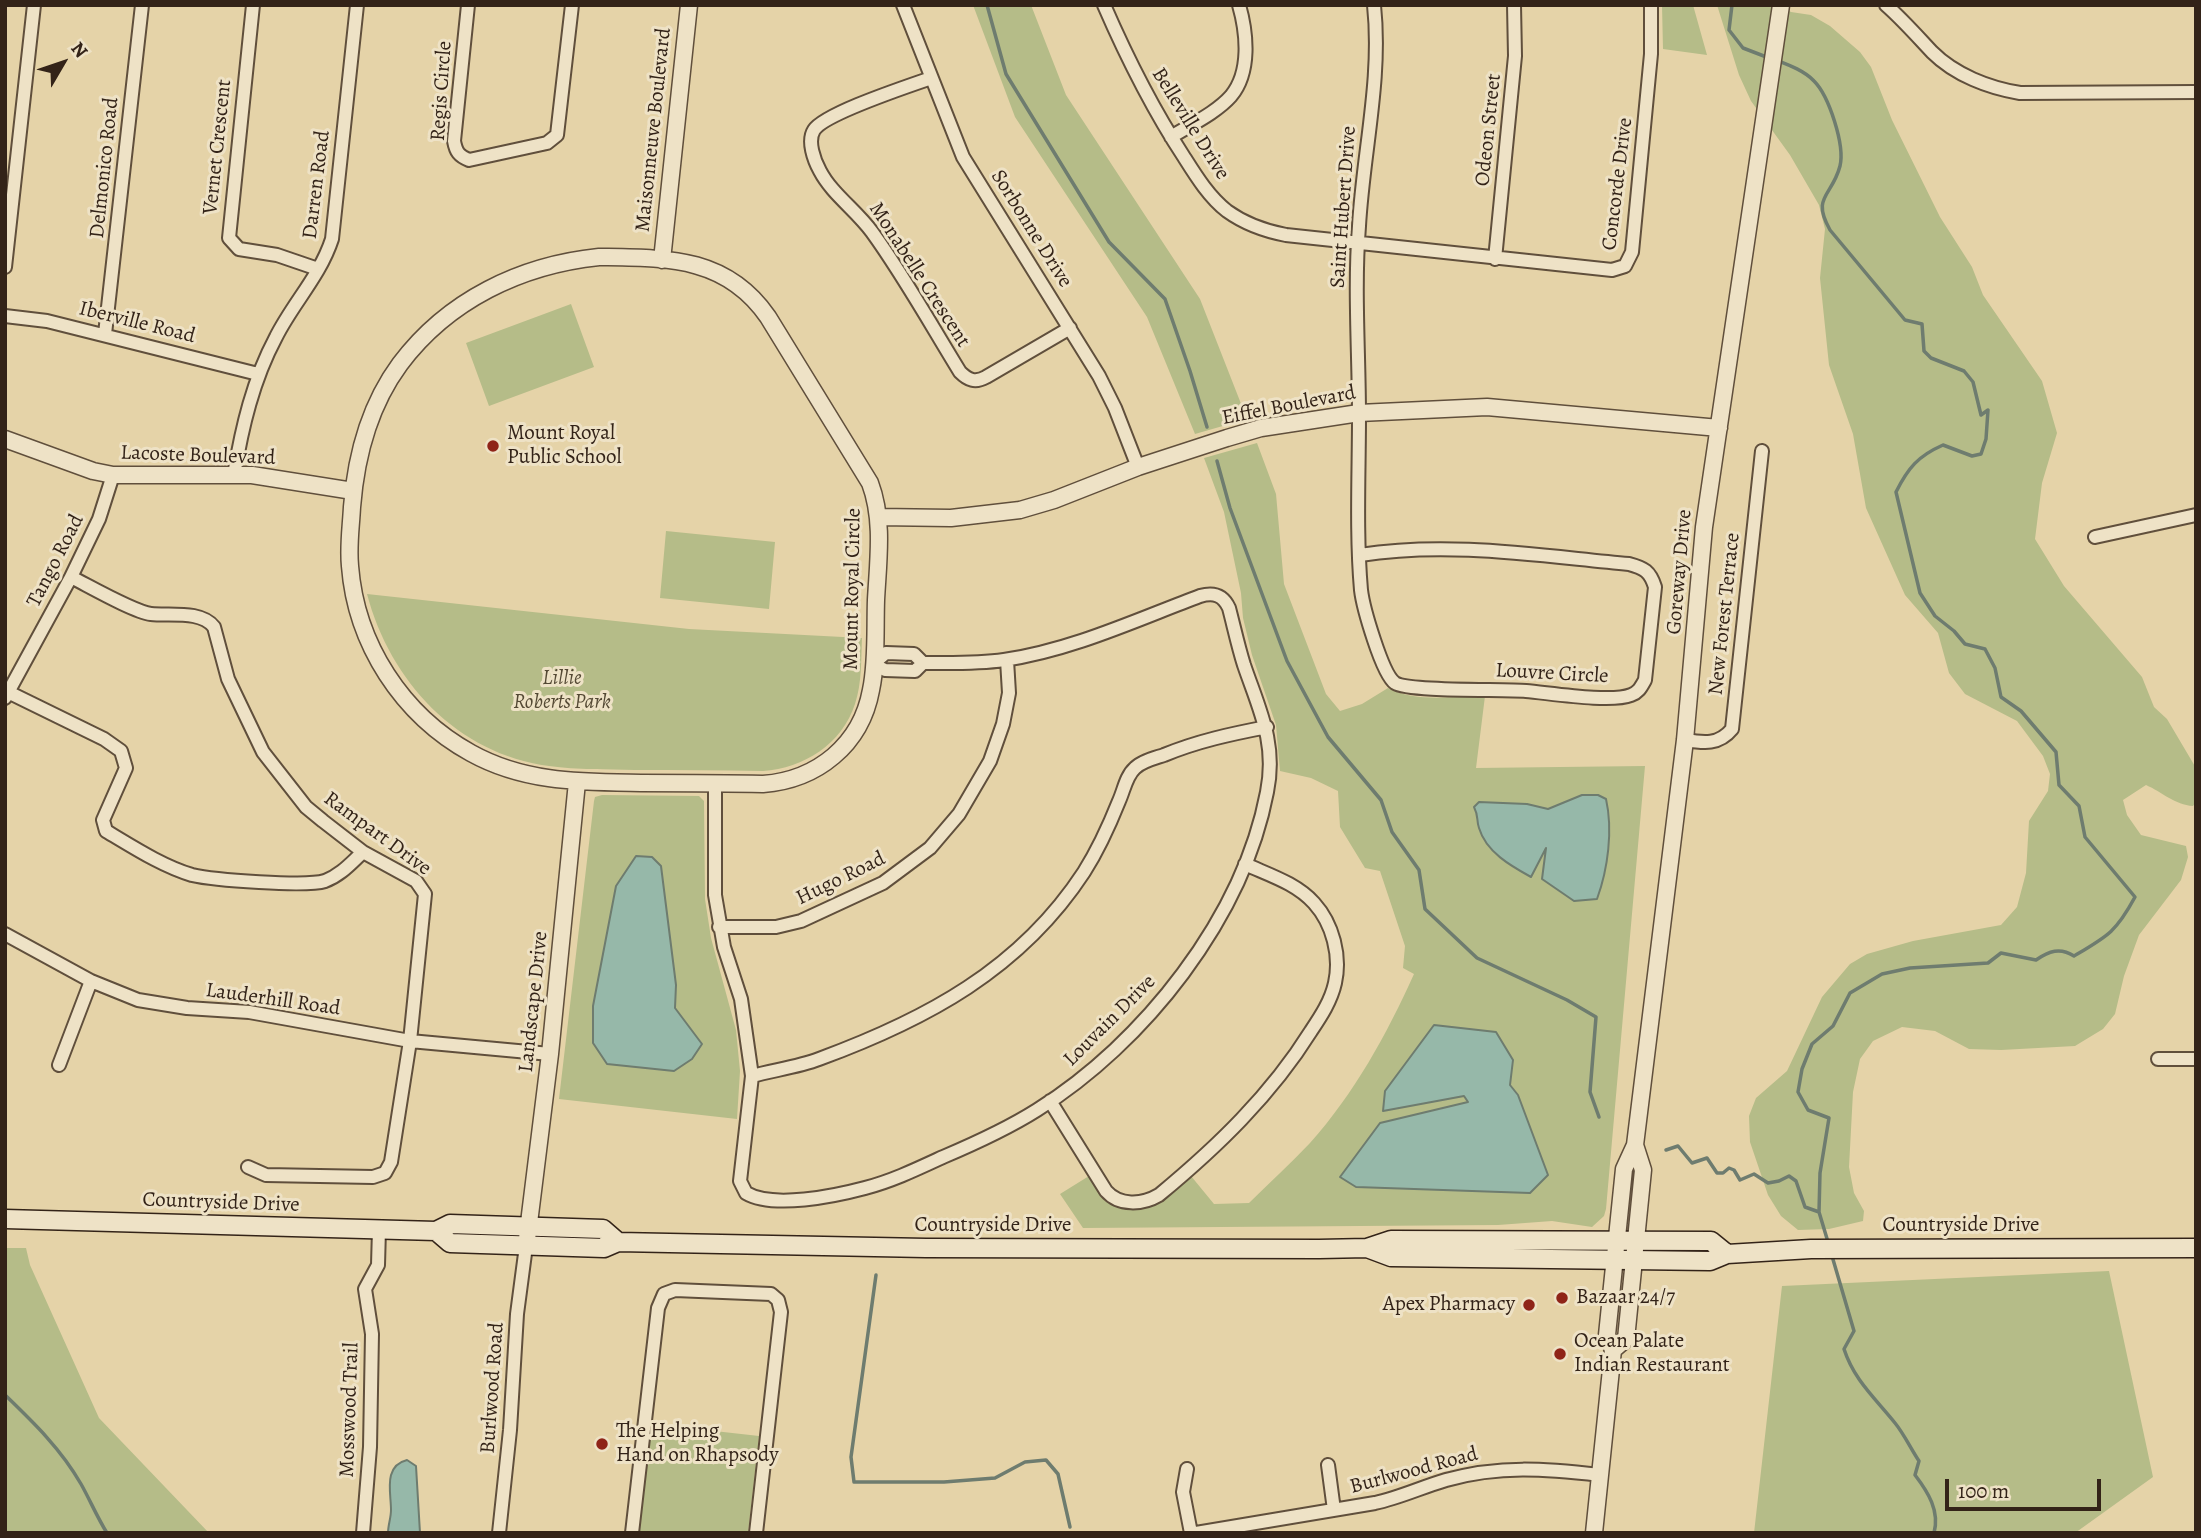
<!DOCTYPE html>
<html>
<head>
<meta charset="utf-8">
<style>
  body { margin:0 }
  #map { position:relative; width:2201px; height:1538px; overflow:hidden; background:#e5d3a8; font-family:Alegreya,serif }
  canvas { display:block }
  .frame { position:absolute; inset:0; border:7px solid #332318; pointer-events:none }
  .north { position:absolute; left:28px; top:28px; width:70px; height:70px; -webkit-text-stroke:5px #eee2c6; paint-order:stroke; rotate:51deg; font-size:19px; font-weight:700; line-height:28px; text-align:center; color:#332318 }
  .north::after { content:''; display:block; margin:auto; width:24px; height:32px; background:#332318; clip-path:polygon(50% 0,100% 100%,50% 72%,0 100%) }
  .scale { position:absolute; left:1945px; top:1479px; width:156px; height:32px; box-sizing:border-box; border:4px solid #332318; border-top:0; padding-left:9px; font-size:21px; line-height:24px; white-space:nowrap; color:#332318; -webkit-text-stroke:5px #eee2c6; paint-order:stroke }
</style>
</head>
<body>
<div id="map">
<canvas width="2201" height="1538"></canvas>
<div class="frame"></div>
<div class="north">N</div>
<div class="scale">100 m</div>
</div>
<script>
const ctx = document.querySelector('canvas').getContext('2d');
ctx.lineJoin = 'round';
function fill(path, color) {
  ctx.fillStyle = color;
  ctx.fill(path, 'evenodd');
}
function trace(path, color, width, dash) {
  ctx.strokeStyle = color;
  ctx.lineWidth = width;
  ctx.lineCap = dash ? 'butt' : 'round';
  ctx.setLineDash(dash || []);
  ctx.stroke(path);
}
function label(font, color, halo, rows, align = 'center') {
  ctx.font = font + ' Alegreya,serif';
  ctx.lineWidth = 6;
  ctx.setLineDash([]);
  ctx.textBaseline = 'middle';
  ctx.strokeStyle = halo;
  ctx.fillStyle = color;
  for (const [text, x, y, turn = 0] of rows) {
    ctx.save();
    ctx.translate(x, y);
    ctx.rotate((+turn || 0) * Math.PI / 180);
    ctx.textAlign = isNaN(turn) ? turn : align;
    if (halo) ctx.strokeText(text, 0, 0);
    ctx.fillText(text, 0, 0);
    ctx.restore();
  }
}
fill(new Path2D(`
  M973,5H1031L1066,95L1200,299L1247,419L1195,434L1147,317L1015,117Z
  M1662,5H1693L1707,55L1663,49Z
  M1717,5H1780L1791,12L1811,15L1830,26L1860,52L1871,67L1892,120L1940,217L1972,267L1983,295L2042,381L2057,433L2042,483L2035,539L2064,586L2142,677L2154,707L2167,719L2196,768V802L2193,806C2175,805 2162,792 2146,785L2123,800L2127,815L2141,835L2186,846L2188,857L2181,880L2139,935L2124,976L2115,1014L2103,1029L2075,1046L2001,1050L1969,1049L1935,1031L1902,1027L1873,1041L1860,1059L1853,1092L1849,1167L1854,1193L1864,1211L1863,1221L1829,1229L1798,1230L1781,1216L1768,1195L1750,1142L1749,1116L1756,1098L1787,1071L1822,997L1850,964L1867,954L1913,941L2001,925L2017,907L2026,873L2029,821L2048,791L2050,774L2043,756L2017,721L1965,694L1949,673L1938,633L1905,595L1866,508L1853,434L1829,365L1820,278L1825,229L1819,205L1790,155L1751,101L1739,75Z
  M571,304L594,367L489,406L466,343Z
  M1257,443L1276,494L1284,584L1326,694L1340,711L1362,704L1388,688C1416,703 1454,696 1485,696L1476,768L1645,766L1606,1209L1604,1216L1592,1227L1552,1221L1498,1225L1083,1228L1060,1194L1089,1176L1105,1201L1117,1207L1131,1208L1150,1207L1191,1176L1214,1204L1249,1203C1269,1183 1290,1164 1310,1143C1354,1094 1387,1034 1414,974L1403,968L1405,946L1380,871L1365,868L1340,827L1338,791L1311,778L1280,771L1276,725L1252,655L1243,618L1241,593L1224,512L1204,458Z
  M666,531L775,542L769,609L660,598Z
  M367,594L689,629L862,638C861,660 862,683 855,704C842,744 804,768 763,771C720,770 677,770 635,770C606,769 578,770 549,766C457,754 390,681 367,594Z
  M602,795L699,796L704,801L705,899L711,938L736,1030L740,1071L737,1119L559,1099L594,801L595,797Z
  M5,1248H26L30,1265L99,1418L209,1533H5Z
  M2109,1271L2153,1477L2075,1533H1754L1782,1286Z
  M652,1424L759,1436L748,1533H639Z`), '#b5bc88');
const water = new Path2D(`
  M1582,795H1598L1606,799C1613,830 1608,869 1597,899L1574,901L1542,879L1546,848L1531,877C1511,866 1486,852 1479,828C1476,819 1479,817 1474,807L1479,802L1527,804L1548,809Z
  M636,856L652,857L661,866L676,985L675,1008L702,1044L692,1059L674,1071L607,1064L593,1043V1006L616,886Z
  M1434,1025L1496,1032L1513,1060L1510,1085L1518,1095L1548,1175L1530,1193L1356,1187L1340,1177L1380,1123L1468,1102L1464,1096L1383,1111L1385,1091Z
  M407,1460L416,1466L420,1533H388C388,1525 391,1518 391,1510C391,1492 383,1466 407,1460Z`);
fill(water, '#96b8a9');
trace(water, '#6e7c6f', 2);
trace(new Path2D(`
  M987,5L1006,74L1109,242L1165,299L1190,371L1207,427
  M1732,5L1729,30L1743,48L1769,58
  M1776,60C1789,65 1805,71 1814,81C1829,96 1845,145 1840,166C1832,197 1811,196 1830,230L1905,320L1922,324L1924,351L1931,358L1964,371L1973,382L1981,415L1988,410L1986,439L1981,454L1972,456L1943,445C1918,456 1908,468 1896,492L1920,593L1935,616L1954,631L1965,644L1985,649L1995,668L2001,697L2021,711L2056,752L2059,785L2079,806L2085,837L2135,897C2116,932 2108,936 2074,956C2060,947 2049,951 2036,960L2001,953L1988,963L1910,968L1882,974L1850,993L1833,1026L1812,1044L1802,1069L1798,1092L1808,1110L1829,1118L1820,1173L1819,1212L1828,1242
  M1217,461L1230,508L1287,661L1328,737L1381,800L1392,832L1419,870L1425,909L1477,958L1567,1000L1596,1017L1590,1092L1599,1117
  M1666,1150L1678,1146L1692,1163L1707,1158L1717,1173H1723L1729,1168L1734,1170L1740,1180L1754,1174L1768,1183L1779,1181L1789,1176L1796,1181L1805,1207L1819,1212
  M1832,1256L1854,1331L1844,1349C1854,1380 1875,1398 1895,1423C1904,1434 1911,1449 1919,1461L1915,1475C1928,1492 1940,1511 1934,1533
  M876,1275L851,1457L854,1482H944L995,1478L1025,1462L1046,1460L1058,1474L1070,1527
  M5,1395C34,1423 61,1449 81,1484C90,1500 97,1517 107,1533`), '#6e7c6f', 3.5);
const minor = new Path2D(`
  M253,5L229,238L239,249L277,255L318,269
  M468,5L454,141C456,152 459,156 469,160L547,143L557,135L572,5
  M903,5L963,157L1099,376L1115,408L1138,467
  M1104,5C1127,58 1152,108 1184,157C1196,176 1209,197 1227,211C1245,224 1265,231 1286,235L1612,270L1625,266L1632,252L1651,54V5
  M1886,5C1903,20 1917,36 1932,52C1955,75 1989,88 2020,93L2196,92
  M931,78C909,86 825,113 814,130C807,141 814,160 820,171C832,194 856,210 872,232C904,276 931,325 960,372C968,380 975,383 986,377L1070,328
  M1171,137C1190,125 1216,113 1231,96C1251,72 1247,33 1239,5
  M1495,259L1515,56L1514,5
  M5,267L34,5
  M5,316L47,321L258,374
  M105,334L142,5
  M234,475C242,427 253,380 276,337C293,303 320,276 332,239L357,5
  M2095,537L2196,515
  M1360,555C1450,541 1540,556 1629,564C1644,568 1650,571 1655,587L1645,680C1641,687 1639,692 1631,695C1611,703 1550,693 1526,691C1503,689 1409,692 1395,683C1382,674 1363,607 1361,590C1356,533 1359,473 1359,416C1359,353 1354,289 1359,226C1363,153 1382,79 1374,5
  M71,577C89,586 134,612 151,614C170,616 201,610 214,627L228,679L263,752L306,807L323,821L363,852L416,881L425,894L410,1041L391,1162L385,1173L373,1177L266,1175L248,1167
  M8,692L104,739L121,751L126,768L103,820L106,831C133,847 162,866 192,875C213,880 306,887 325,881C341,875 351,863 363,852
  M5,698L71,577L99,519L113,475
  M1685,740C1704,743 1719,745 1732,729L1762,451
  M715,783V895L724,947L741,999L752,1076L740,1181L746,1193C773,1209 835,1196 865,1188C892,1181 917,1169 943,1157C976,1143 1007,1129 1037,1110C1144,1043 1243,918 1267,792C1277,743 1259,709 1244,665C1238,646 1234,627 1229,608C1223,595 1214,592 1200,596C1136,620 1072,650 1004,660C977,664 950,663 923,663L914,654L886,653L873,664L885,670L915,671L923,663
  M719,927H776L801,921L883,883L930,848L959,814L990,761L1003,724L1009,693L1007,660
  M5,934L91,981L138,1000L187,1008L249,1012L410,1041L550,1054
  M2158,1059H2196
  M59,1065L91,981
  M752,1076C774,1070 798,1067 819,1059C925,1020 1020,970 1084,872C1098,850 1109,826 1119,801C1124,790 1126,776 1135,768C1142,761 1155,758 1164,755C1198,741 1231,734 1267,727
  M1050,1101L1106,1191C1119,1206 1142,1205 1159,1195C1217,1147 1271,1095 1311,1031C1321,1016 1331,1001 1335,983C1341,956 1333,924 1314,903C1296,883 1269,875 1245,864
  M1328,1465L1334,1510
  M1187,1469L1183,1492L1191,1533
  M363,1533L370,1447L372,1334L365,1289L378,1265L379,1229
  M499,1533L510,1430L517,1314L526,1246
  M632,1533L658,1308L664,1294L675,1290L771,1294L778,1300L781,1312L756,1533
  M1196,1533L1375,1503C1399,1498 1422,1487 1446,1480C1500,1465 1545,1469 1600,1475`);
const tertiary = new Path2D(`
  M599,257C666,258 726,256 768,317L870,483C884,520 878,561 876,600C875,629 877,662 871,690C861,745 817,780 763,784C722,783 681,783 641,783C582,782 525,783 471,753C402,715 356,644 350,566C348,546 351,527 352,507C356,456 369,406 400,364C448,300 521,265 599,257Z
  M662,260L689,5
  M5,439L93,471L113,475H252L353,491
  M878,517L951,518L1020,510L1054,500L1138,467L1227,438L1261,428L1359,413L1487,407L1719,428
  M527,1239L550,1054L577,782
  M1613,1350L1626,1339L1643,1170L1635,1145
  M1594,1533L1613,1350L1607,1335L1624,1169L1635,1145L1685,740L1704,527L1781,5`);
const secondary = new Path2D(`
  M5,1219L436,1231L450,1224L603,1229L618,1242
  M436,1231L450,1243L604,1248L618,1242L926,1248L1319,1249L1367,1248L1391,1240L1711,1241L1727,1254
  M1367,1248L1391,1257L1710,1261L1727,1254L1811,1249L2196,1248`);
trace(minor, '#604f3c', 16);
trace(tertiary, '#604f3c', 19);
trace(secondary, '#332318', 21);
trace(minor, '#eee2c6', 12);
trace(tertiary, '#eee2c6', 16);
trace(secondary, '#eee2c6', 18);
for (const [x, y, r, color] of [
  [493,446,7,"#8f2418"],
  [1562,1298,7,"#8f2418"],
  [1529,1305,7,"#8f2418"],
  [1560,1354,7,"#8f2418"],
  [602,1444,7,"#8f2418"]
]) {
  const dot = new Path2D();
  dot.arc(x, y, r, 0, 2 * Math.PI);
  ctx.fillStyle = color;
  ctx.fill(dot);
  trace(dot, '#eee2c6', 2.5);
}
label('21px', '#332318', '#eee2c6', [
  ["Regis Circle",442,91,-86],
  ["Belleville Drive",1190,124,58],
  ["Maisonneuve Boulevard",654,130,-84],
  ["Odeon Street",1489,130,-84],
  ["Vernet Crescent",218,147,-84],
  ["Delmonico Road",105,168,-84],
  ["Concorde Drive",1618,184,-83],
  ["Darren Road",317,185,-83],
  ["Saint Hubert Drive",1344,207,-86],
  ["Sorbonne Drive",1031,229,58],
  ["Monabelle Crescent",919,275,57],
  ["Iberville Road",137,323,14],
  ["Eiffel Boulevard",1289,406,-11],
  ["Lacoste Boulevard",198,456,2],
  ["Tango Road",56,561,-63],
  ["Goreway Drive",1680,572,-85],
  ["Mount Royal Circle",853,589,-89],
  ["New Forest Terrace",1725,614,-84],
  ["Louvre Circle",1552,674,3],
  ["Rampart Drive",377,834,36],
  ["Hugo Road",841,879,-26],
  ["Lauderhill Road",273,1000,8],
  ["Landscape Drive",534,1002,-84],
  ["Louvain Drive",1110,1021,-45],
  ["Countryside Drive",221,1203,2],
  ["Countryside Drive",993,1226],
  ["Countryside Drive",1961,1226],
  ["Burlwood Road",493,1388,-86],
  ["Mosswood Trail",350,1410,-88],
  ["Burlwood Road",1414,1471,-15]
]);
label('21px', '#332318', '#eee2c6', [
  ["Mount Royal",507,434],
  ["Public School",507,458],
  ["Bazaar 24/7",1576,1298],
  ["Apex Pharmacy",1515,1305,"right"],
  ["Ocean Palate",1574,1342],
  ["Indian Restaurant",1574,1366],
  ["The Helping",616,1432],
  ["Hand on Rhapsody",616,1456]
], 'left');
label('italic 21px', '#544934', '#eee2c6', [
  ["Lillie",562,679],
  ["Roberts Park",562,703]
]);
</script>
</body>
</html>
